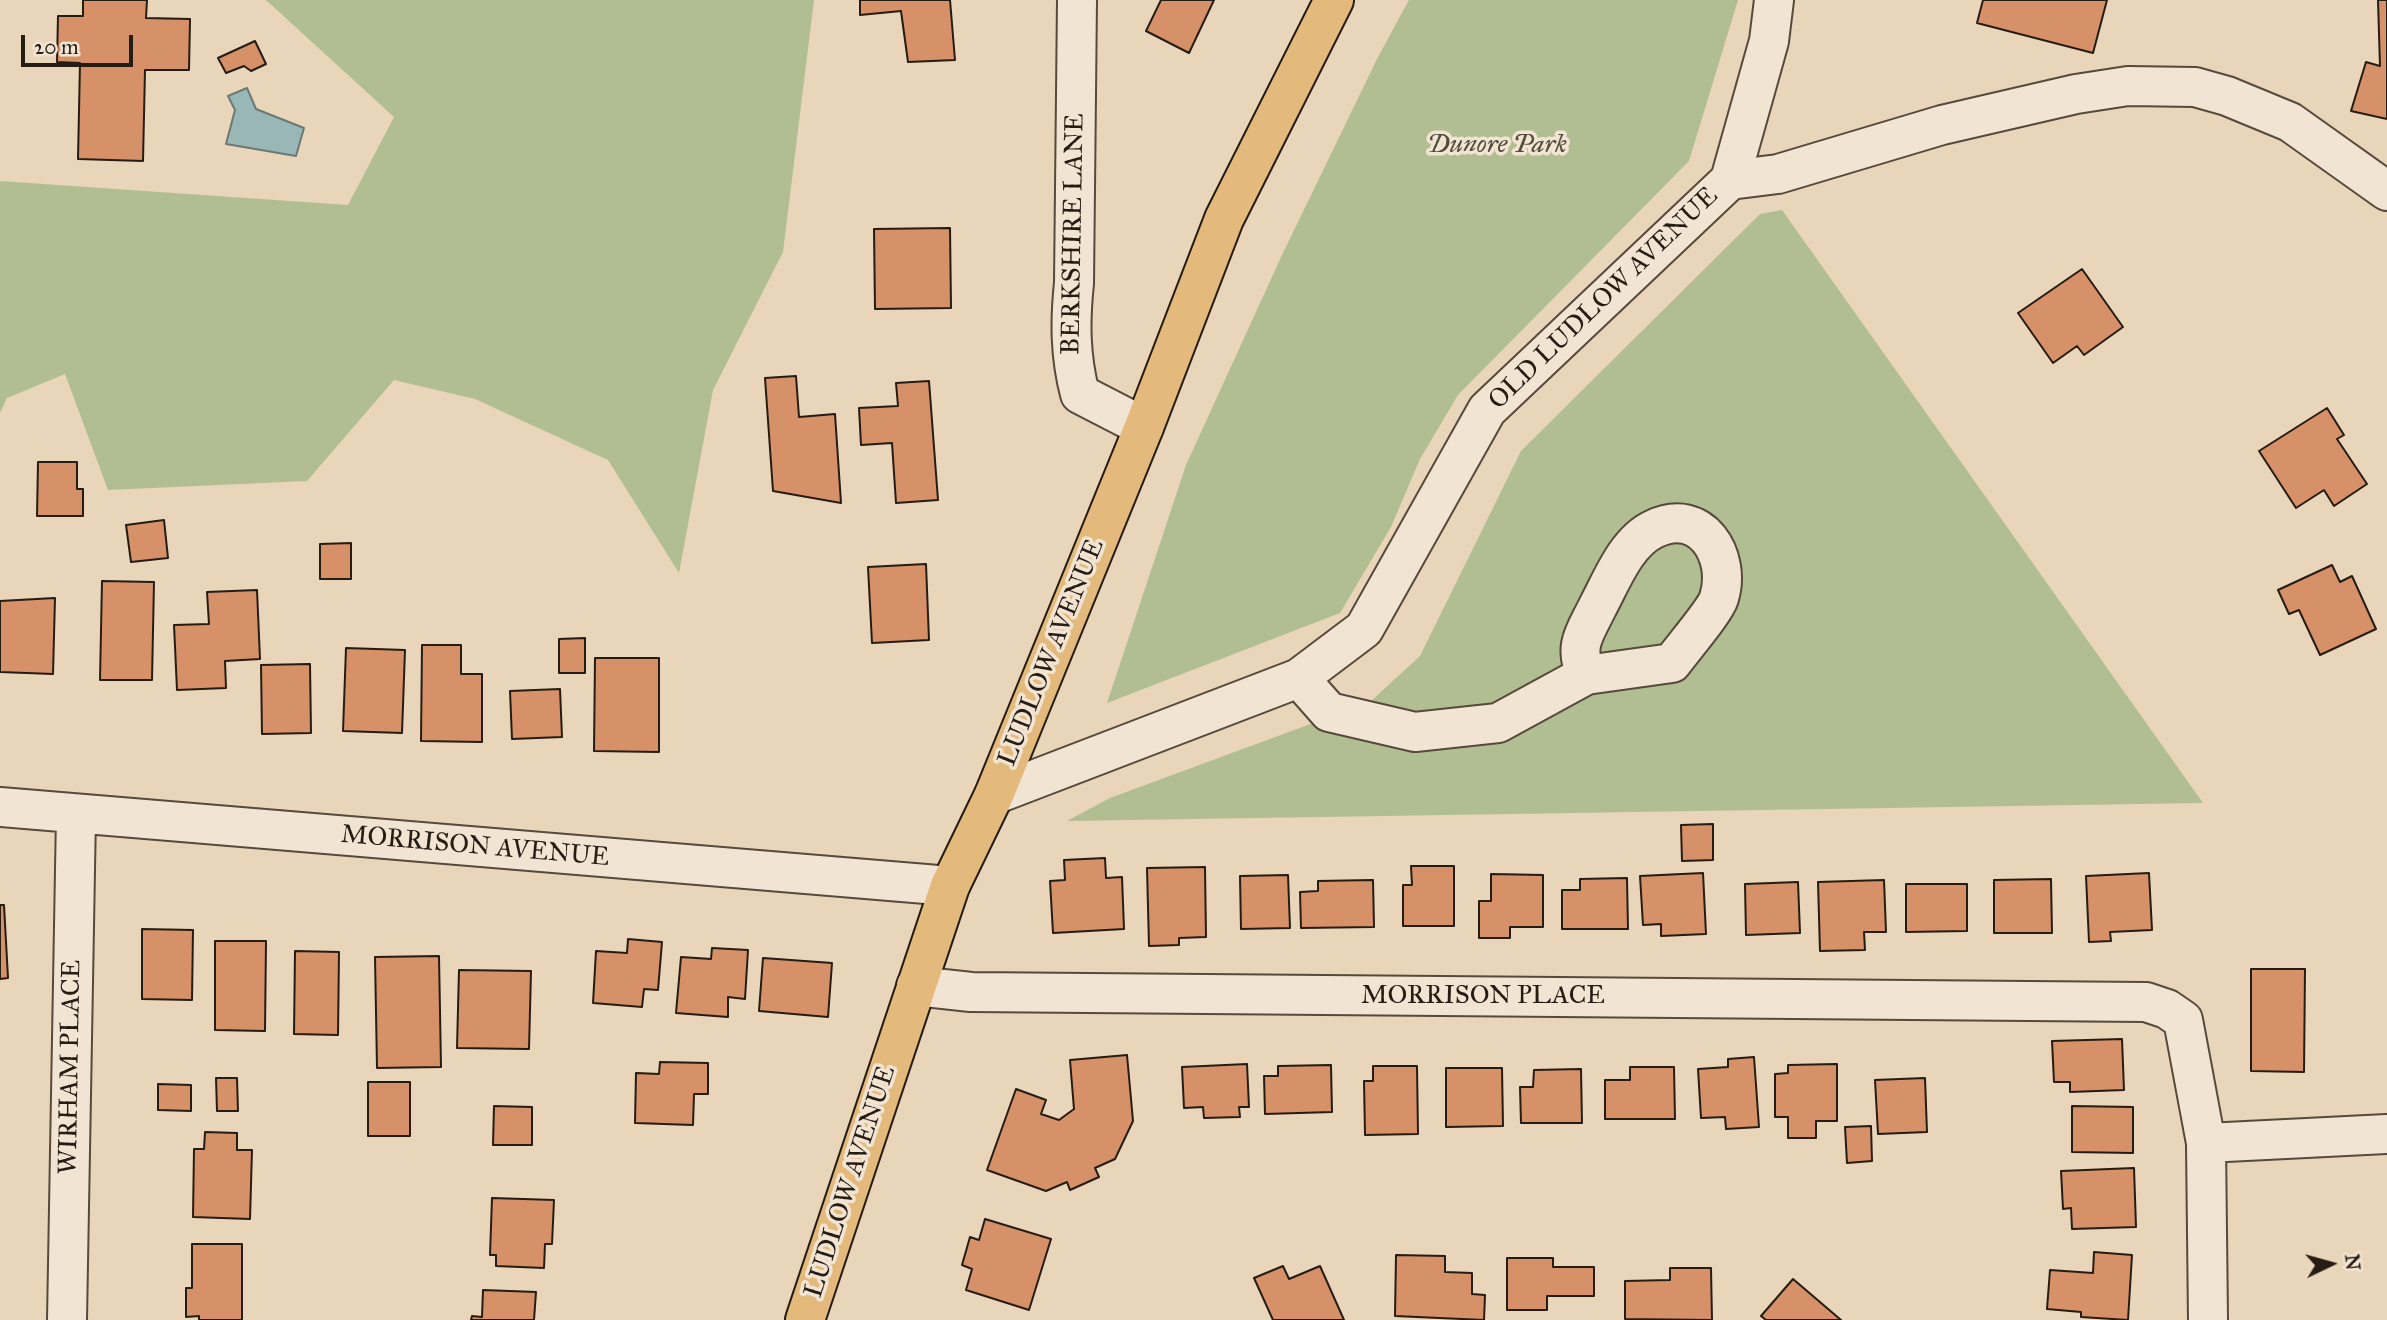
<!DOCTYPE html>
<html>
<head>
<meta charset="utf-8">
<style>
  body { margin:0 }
  #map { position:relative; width:2387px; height:1320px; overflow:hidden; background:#e9d5b9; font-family:"IM FELL Great Primer",serif }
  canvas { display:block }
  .north { position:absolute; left:2296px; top:1229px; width:70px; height:70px; -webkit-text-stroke:5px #f1e4d2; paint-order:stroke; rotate:85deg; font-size:19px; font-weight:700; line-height:28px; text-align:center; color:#251c13 }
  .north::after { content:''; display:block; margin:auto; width:24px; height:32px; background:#251c13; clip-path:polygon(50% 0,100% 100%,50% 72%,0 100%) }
  .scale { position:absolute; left:21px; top:35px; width:112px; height:32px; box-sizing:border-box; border:4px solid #251c13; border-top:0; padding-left:9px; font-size:21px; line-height:24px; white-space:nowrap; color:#251c13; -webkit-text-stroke:5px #f1e4d2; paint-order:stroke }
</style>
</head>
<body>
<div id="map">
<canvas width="2387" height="1320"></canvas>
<div class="north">N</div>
<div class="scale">20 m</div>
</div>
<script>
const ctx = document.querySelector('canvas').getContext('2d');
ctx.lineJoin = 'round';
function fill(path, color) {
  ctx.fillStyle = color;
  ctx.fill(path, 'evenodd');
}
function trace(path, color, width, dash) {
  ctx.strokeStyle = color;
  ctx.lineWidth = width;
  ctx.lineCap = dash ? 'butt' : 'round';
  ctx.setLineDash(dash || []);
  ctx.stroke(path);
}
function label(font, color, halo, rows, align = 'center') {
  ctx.font = font + ' "IM FELL Great Primer",serif';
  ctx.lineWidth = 7;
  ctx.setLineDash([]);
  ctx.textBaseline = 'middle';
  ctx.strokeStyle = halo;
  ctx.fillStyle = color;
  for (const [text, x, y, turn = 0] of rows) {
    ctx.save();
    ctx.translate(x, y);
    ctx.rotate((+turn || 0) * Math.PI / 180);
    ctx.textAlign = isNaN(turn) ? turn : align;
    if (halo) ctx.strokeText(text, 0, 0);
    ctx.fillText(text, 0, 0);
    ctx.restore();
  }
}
fill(new Path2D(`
  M266,0H814L783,252L713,390L679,573L608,460L475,399L394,380L307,481L108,490L65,374L7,398L0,413V181L348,205L394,117Z
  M1409,0H1738L1689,161L1458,395L1420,459L1391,527L1340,613L1107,703L1186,465L1282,255L1378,57Z
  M1782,210L2203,803L1067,821L1110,798L1370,702L1420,656L1521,451L1760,214Z`), '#b1be92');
const water = new Path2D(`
  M247,88L256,109L304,128L296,156L226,144L235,110L228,96Z`);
fill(water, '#99b7b7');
trace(water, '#6b7975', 2);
const building = new Path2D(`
  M83,0H147L146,18L190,19L189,70H145L143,161L78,159L80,63L57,62L58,16H83Z
  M860,0H950L955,60L908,62L901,11L860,15Z
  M1161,0H1214L1189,53L1146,31Z
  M1983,0H2107L2093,53L1977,23Z
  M2378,0H2387V119L2351,111L2366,62L2380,66Z
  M255,41L266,64L251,71L244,66L226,73L218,58Z
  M950,228L951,308L875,309L874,229Z
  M2082,269L2123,327L2084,355L2077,346L2053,363L2018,313Z
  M796,376L799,417L835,414L841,503L773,491L765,378Z
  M929,381L938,500L896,503L892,443L861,445L859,408L898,406L896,383Z
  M2327,408L2344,435L2337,439L2367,484L2334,506L2324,490L2296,508L2259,451Z
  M38,462H77V489H83V516H37Z
  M164,520L168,558L131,562L126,525Z
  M351,543V579H320V544Z
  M926,564L929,640L872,643L868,567Z
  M2332,565L2340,582L2352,576L2376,629L2320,655L2299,610L2289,614L2278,590Z
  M102,581L154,582L152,680H100Z
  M257,590L260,659L225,661L226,688L177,690L174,625L209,624L207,592Z
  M55,598L53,674L0,672V601Z
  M585,638V673H559V639Z
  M422,645H461V674H482V742L421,741Z
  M346,648L405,650L402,733L343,731Z
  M595,658H659V752L594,751Z
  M310,664L311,733L262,734L261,665Z
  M560,689L562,737L512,739L510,691Z
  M1713,824V860L1682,861L1681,825Z
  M1105,858L1106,878L1122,877L1124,929L1053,933L1050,881L1065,880L1064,860Z
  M1411,866H1454V926H1403V885H1412Z
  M1205,867L1206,937L1179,938V945L1149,946L1147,868Z
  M1703,873L1706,934L1661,936V924L1643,925L1640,876Z
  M2149,873L2152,930L2110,932L2111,941L2089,942L2086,876Z
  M1491,874L1543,875V927H1510V938H1479V901H1491Z
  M1288,875L1290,928L1241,929L1240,876Z
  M1627,878L1628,929H1562V890H1580V879Z
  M2051,879L2052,933H1994V880Z
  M1373,880L1374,927L1301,928L1300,892L1318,891V881Z
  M1884,880L1886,932H1864L1865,950L1820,951L1818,882Z
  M1798,882L1800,933L1746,935L1745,884Z
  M1906,884H1967V931L1906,932Z
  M0,905H4L8,978L0,979Z
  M142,929L193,930L192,1000L142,999Z
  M628,939L662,942L658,990L644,989L642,1007L593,1003L596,951L627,953Z
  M215,941H266L265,1031L215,1030Z
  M712,948L748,950L745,999L728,997V1017L676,1013L681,957L711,959Z
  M295,951L339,952L338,1035L294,1034Z
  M439,956L441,1067L377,1068L375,957Z
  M763,958L832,963L828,1017L759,1011Z
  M2251,969H2305L2304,1072L2251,1071Z
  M459,970L531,971L529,1049L457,1048Z
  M2122,1039L2124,1090L2070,1092V1082H2054L2052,1041Z
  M1127,1055L1133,1121L1115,1159L1095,1168L1099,1177L1070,1190L1067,1182L1046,1191L987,1170L1016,1089L1046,1100L1041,1114L1059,1120L1074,1109L1070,1060Z
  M1754,1057L1759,1127L1726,1129L1725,1117L1701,1118L1698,1069L1728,1067V1059Z
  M660,1062L708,1063V1094H694L693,1125L635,1123L636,1073L659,1074Z
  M1247,1064L1249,1107H1239L1240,1117L1204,1118L1203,1107L1184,1108L1182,1067Z
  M1837,1064V1121H1816V1138H1788V1117H1775V1074L1788,1073V1065Z
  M1331,1065L1332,1112L1265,1114L1264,1076H1278V1066Z
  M1373,1066H1417L1418,1134L1365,1135L1364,1081H1373Z
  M1630,1067H1674L1675,1119H1605V1080H1630Z
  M1446,1068H1502L1503,1126L1446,1127Z
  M1581,1069L1582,1123H1521L1520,1087H1533L1534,1070Z
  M216,1078H237L238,1111H217Z
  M1925,1078L1927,1132L1878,1134L1875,1080Z
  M368,1082H410V1136H368Z
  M158,1084L191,1085V1111L158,1110Z
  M494,1106L532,1107V1145H493Z
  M2072,1106L2133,1107V1153L2072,1152Z
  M1871,1126L1872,1161L1847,1163L1845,1127Z
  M205,1132L237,1133V1150H252L250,1219L193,1217L194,1149H204Z
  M2134,1168L2136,1227L2072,1229L2071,1208L2063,1209L2061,1171Z
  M492,1198L554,1200L552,1244H545L544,1268L496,1266V1255H490Z
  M985,1219L1051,1239L1029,1310L966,1290L972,1269L962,1265L970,1237L979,1240Z
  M192,1244H242V1320H199V1316L186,1317V1288H192Z
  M2094,1252L2132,1255L2128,1320L2081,1317V1312L2047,1309L2050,1270L2093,1273Z
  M1396,1255L1445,1256V1272L1472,1273V1294L1485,1295L1484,1320L1395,1316Z
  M1507,1258H1553V1267H1594V1296H1547V1310H1507Z
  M1283,1266L1289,1279L1320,1266L1344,1320H1273L1254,1278Z
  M1670,1268H1711L1712,1320L1625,1319V1281L1670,1280Z
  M1793,1279L1841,1320H1766L1761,1316Z
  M483,1290L536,1292L534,1320H471L472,1316L482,1317Z`);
fill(building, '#d79169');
trace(building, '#251c13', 2);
const minor = new Path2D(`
  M1077,0L1074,283C1070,321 1070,356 1080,394L1144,427
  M1730,180L1778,174L1942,125L2076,94L2128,86L2195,87L2227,96L2290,122L2387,191
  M1299,678L1329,712L1415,732L1498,723L1586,675L1672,663C1682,649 1715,611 1719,598C1732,556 1701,506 1654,529C1626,542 1612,580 1598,606C1585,633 1573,645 1586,675
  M994,795L1299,678L1364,629L1487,410L1730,180L1769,41L1774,0
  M0,807L950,886
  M916,986L971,992L2146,1002L2167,1009L2183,1020L2206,1143L2208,1320
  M2206,1143L2387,1134
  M67,1320L76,814`);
const major = new Path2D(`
  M805,1320L950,886L994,795L1144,427L1224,219L1334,0`);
trace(minor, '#564a3c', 42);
trace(major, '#251c13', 42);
trace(minor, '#f1e4d2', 38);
trace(major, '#e4ba7c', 38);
label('italic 26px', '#4f4d39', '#f1e4d2', [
  ["Dunore Park",1497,146]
]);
label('26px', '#251c13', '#f1e4d2', [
  ["BERKSHIRE LANE",1074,234,-89],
  ["OLD LUDLOW AVENUE",1604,299,-44],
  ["LUDLOW AVENUE",1052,653,-68],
  ["MORRISON AVENUE",475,847,5],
  ["MORRISON PLACE",1483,997],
  ["WIRHAM PLACE",71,1067,-89],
  ["LUDLOW AVENUE",851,1182,-72]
]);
</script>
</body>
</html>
